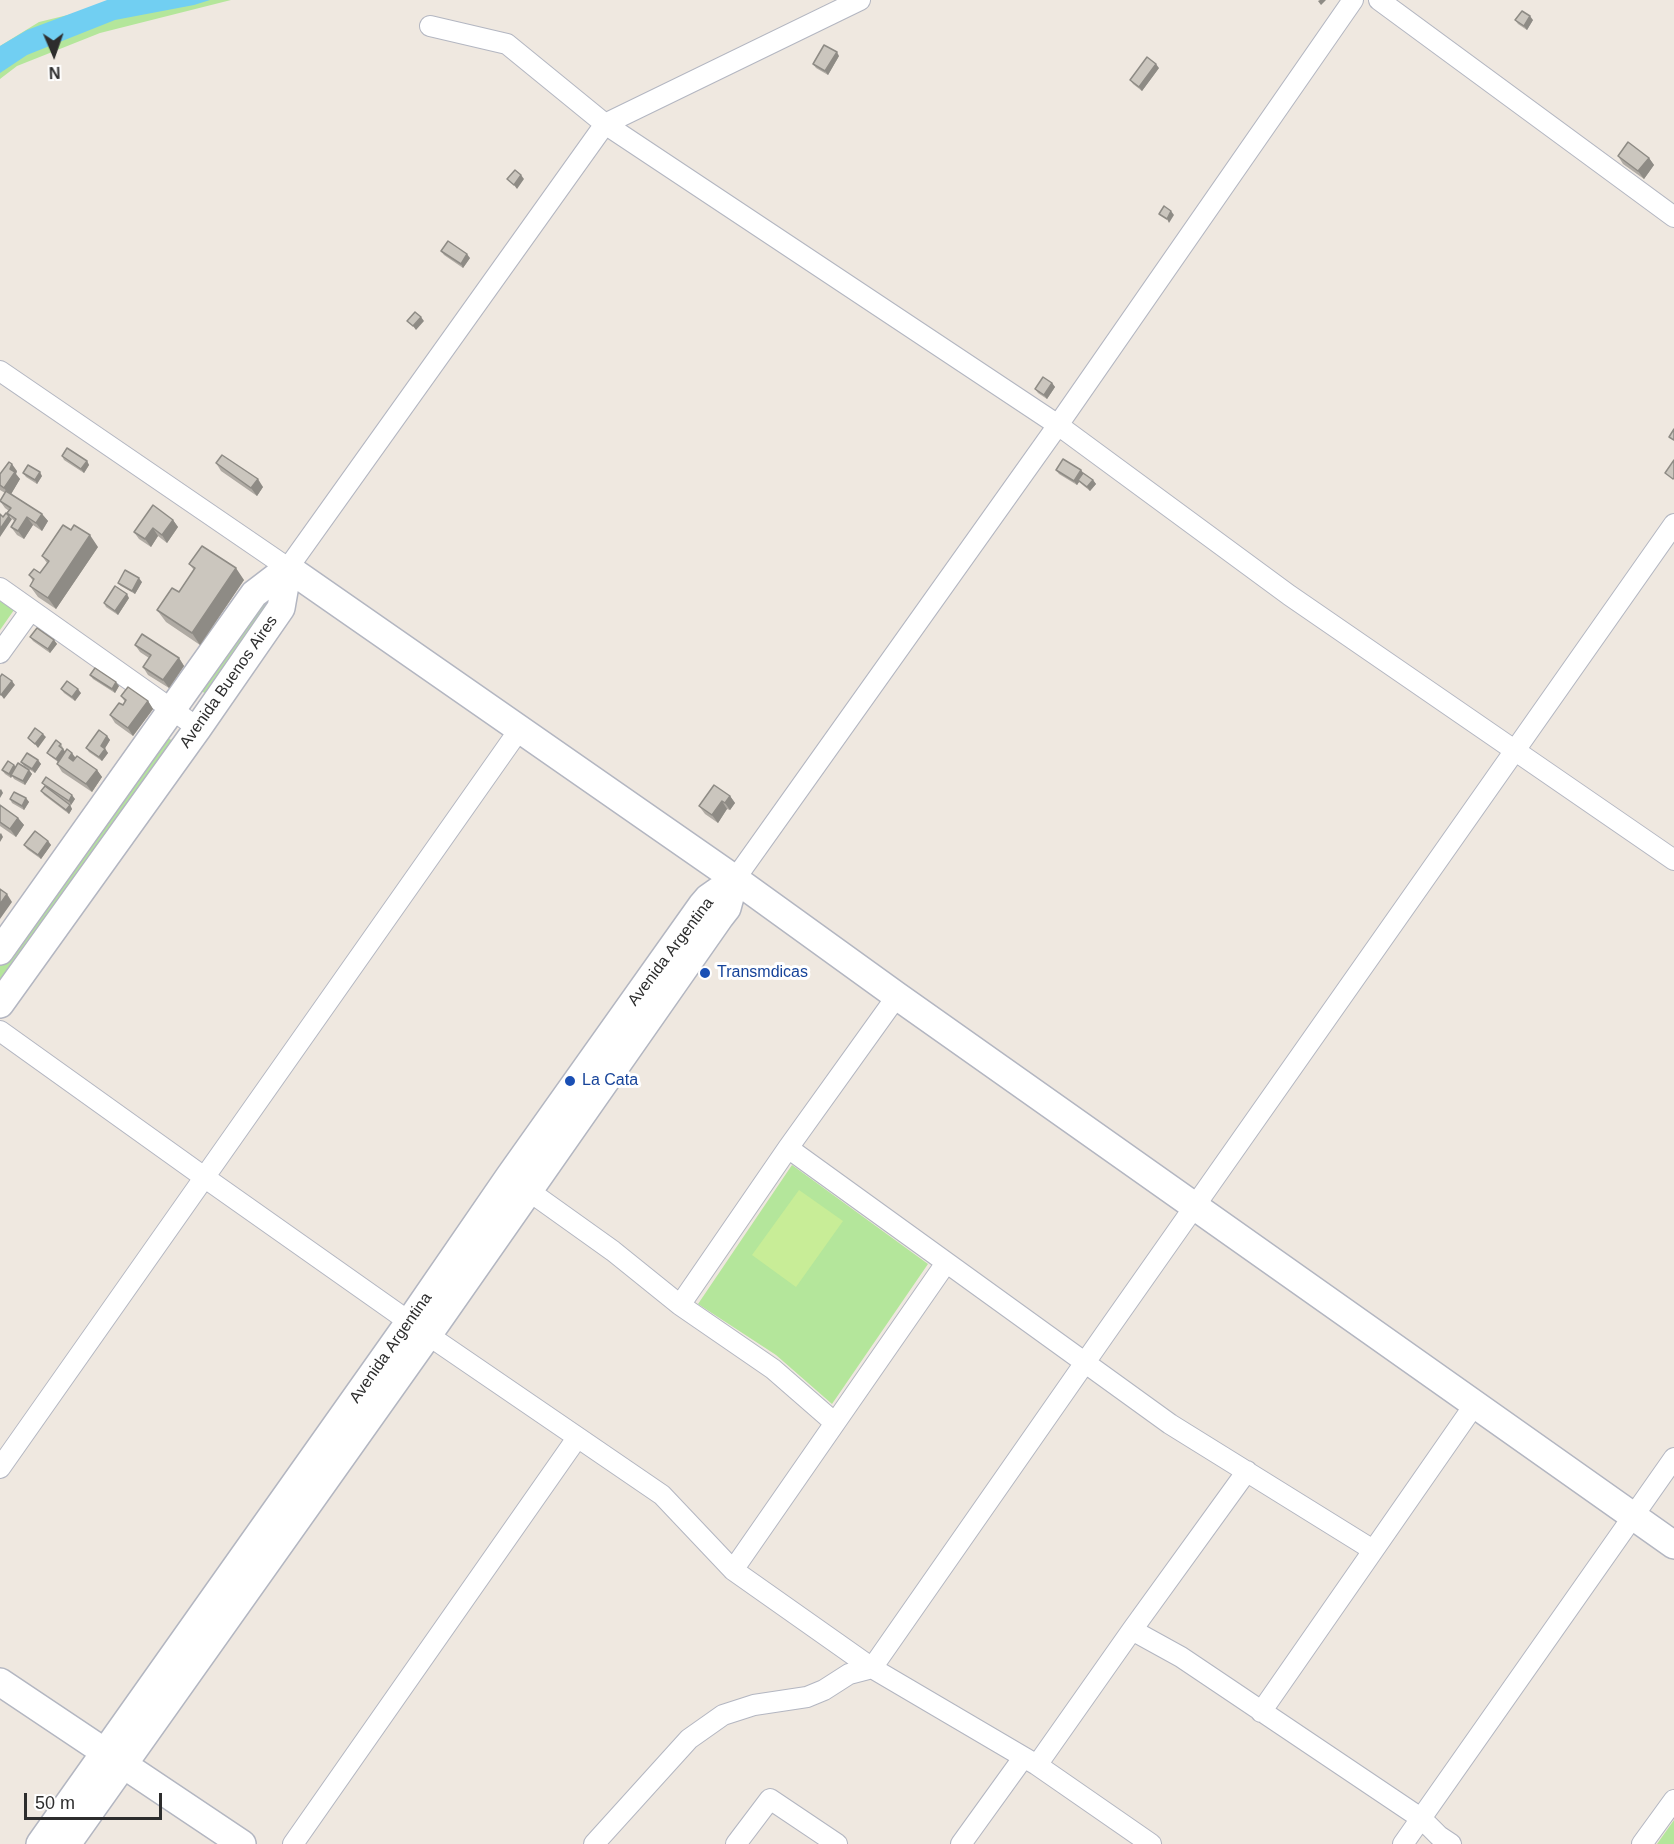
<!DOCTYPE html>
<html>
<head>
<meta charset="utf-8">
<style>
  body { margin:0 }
  #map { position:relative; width:1674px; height:1844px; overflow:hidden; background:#efe8e0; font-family:Arial,sans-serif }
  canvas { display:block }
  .north { position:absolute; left:24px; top:24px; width:60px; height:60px; -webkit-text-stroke:4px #fff; paint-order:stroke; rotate:178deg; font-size:16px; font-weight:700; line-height:24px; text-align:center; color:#2d2d2d }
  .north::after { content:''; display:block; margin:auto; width:21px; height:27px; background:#2d2d2d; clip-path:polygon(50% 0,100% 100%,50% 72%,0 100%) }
  .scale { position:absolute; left:24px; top:1793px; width:138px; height:27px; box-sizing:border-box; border:3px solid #2d2d2d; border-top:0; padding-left:8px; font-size:18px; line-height:21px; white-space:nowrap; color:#2d2d2d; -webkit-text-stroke:4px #fff; paint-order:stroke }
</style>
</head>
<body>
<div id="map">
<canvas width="1674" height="1844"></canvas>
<div class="north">N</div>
<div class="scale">50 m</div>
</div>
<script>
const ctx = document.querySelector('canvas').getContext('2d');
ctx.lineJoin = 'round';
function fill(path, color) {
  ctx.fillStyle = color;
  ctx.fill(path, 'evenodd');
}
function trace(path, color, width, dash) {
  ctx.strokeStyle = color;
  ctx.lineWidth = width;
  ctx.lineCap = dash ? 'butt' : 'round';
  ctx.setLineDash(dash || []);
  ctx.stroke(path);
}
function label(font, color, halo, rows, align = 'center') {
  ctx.font = font + ' Arial,sans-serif';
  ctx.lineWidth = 6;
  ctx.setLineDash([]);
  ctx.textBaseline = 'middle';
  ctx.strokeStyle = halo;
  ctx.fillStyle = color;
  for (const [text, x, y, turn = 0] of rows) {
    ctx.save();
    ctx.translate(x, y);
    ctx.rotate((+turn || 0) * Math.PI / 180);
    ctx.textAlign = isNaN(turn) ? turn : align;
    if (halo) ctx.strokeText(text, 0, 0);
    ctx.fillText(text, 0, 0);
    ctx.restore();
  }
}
fill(new Path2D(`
  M137,0H231L100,33L17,66L0,79V46L39,22L121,2Z
  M264,599L273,606L209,696L200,690Z
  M0,601L14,610L0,630Z
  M164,735L174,742L0,986V965Z
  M792,1165L928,1264L832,1404L776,1355L698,1304Z
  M1674,1820V1844H1657Z`), '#b4e69b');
fill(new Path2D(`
  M799,1190L843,1221L796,1287L752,1255Z`), '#c8ed97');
fill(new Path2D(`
  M107,0H210L194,5L115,20L27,55L0,73V46L27,30Z`), '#71cff2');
const street = new Path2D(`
  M1379,0L1674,217
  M430,26L507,44L605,124L1058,425L1289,595L1674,860
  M0,371L288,568L605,124L860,0
  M0,588L198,728
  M0,653L31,610
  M735,879L1058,425L1353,0
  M0,1031L204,1177L428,1335L662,1495L733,1570L872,1668L1037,1765L1151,1844
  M788,1148L1170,1424L1373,1550
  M529,1191L613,1251L680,1305L773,1369L835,1423
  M680,1305L788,1148L897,996
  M0,1468L519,730
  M733,1570L946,1263
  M1132,1630L1181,1657L1422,1819L1439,1836L1451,1844
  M1261,1712L1475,1404
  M1037,1765L1132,1630L1247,1471
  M293,1844L577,1438
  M594,1844L689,1739L723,1715L754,1705L807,1697L824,1690L849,1674L872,1668C1137,1285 1408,906 1674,524
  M736,1844L770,1799L837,1844
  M961,1844L1023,1758
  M1403,1844L1674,1458
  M1642,1844L1674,1800`);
const secondary = new Path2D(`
  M288,568L735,879L897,996L1674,1545
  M0,951L254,594L288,568
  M0,1004L198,728L281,608L288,568
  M0,1682L242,1844
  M40,1844L410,1321L509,1177L702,905L708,898L735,879
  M67,1844L428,1335L720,917L727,908L735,879`);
trace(street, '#b3b6c1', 22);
trace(secondary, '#b3b6c1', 30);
trace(street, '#fff', 20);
trace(secondary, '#fff', 27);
fill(new Path2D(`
  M1515,20H1533L1527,30L1518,24Z
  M839,56L828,75L816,68L813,64Z
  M1159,68L1142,91L1133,84L1130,80Z
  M1618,156L1649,158L1654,165L1644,179L1623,164Z
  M441,251L470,258L463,268L444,255Z
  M1052,383L1055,387L1047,399L1038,393L1035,389Z
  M62,456L87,461L89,465L84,473L64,460Z
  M216,463L263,487L257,496L221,471Z
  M1056,470H1081L1083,473L1093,480L1096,484L1090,491L1079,482L1077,485L1059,474Z
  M17,471L16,474L20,479L11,494L42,514L48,521L42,531L33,525L24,539L17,535L11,527L15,522L7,513L9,511L5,508L0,501L5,493L0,490V474Z
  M23,473L42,476L37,484L26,477Z
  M173,520L178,527L167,543L158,536L151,547L139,539L134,532Z
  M98,547L56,609L38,597L30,586L33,581L29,575L40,573L47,563L42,556Z
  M189,564L244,580L200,645L166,622L157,610L179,592L194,570Z
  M142,582L135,594L121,586L118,583Z
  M129,598L118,615L106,607L104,603Z
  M30,637L54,640L57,644L50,653L33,641Z
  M135,645L179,658L184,666L169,688L148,675L143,667L149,658L140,652Z
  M90,675L119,686L115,693L93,679Z
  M61,689L81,693L75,701L64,693Z
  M121,696L148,701L153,709L133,736L115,723L110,715L123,705L125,702Z
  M107,736L110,740L105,748L108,753L102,761L89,752L86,748Z
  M61,744L65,752L97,770L102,777L92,792L62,772L57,764L58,762L50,756L47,753Z
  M38,760L41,764L35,773L24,766L21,762Z
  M14,765L16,767L29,770L32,774L25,785L14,779L12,776L11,778L5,774L2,770Z
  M42,783L75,799L71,805L46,788L70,805L72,809L69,814L44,795L41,791L45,786Z
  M730,796L735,803L730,810L727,809L718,823L705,814L699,806Z
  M26,798L29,802L24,810L12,803L10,799Z
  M0,805L18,818L24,825L16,837L0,826Z
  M48,841L51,845L41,859L27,849L24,845Z`), '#afaaa3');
fill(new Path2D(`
  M1320,0H1326L1321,5L1318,1Z
  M1530,16L1533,20L1527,30L1524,26Z
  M837,52L839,56L828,75L825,71Z
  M1156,64L1159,68L1142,91L1139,87Z
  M1649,158L1654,165L1644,179L1638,171Z
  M521,175L524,179L517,189L514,185Z
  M1171,211L1174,215L1169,223L1167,219Z
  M467,254L470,258L463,268L461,264Z
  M421,317L424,321L416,330L413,326Z
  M1052,383L1055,387L1047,399L1044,395Z
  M87,461L89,465L84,473L81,469Z
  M12,464L17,471L16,474L20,479L10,496L4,488Z
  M1081,470L1084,474L1078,480L1079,482L1077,485L1074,481Z
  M40,472L42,476L37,484L35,480Z
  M258,479L263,487L257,496L251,488Z
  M1093,480L1096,484L1090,491L1087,487Z
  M42,514L48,521L42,531L36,523Z
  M9,516L12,519L0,537V529Z
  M27,517L33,525L24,539L18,531Z
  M173,520L178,527L167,543L162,535Z
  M153,528L158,536L151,547L145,539Z
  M90,535L98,547L56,609L48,598Z
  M236,568L244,580L200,645L192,633Z
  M139,578L142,582L135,594L132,591Z
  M127,594L129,598L118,615L115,611Z
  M54,640L57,644L50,653L48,649Z
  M179,658L184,666L169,688L163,680Z
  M12,681L15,685L4,699L1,695Z
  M116,682L119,686L115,693L112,689Z
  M78,689L81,693L75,701L72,697Z
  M148,701L153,709L133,736L128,728Z
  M43,734L46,737L38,748L35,744Z
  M107,736L110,740L104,750L101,746Z
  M63,749L66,753L58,762L56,759Z
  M105,749L108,753L102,761L99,757Z
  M72,753L78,761L74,766L69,758Z
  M38,760L41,764L35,773L32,769Z
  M14,765L17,769L11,775L12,776L11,778L9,774Z
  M29,770L32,774L25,785L23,781Z
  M97,770L102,777L92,792L86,784Z
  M1,789L3,793L0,798V790Z
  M72,795L75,799L71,805L69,801Z
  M730,796L735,803L730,810L725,803Z
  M26,798L29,802L24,810L22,806Z
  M722,801L727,809L718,823L712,815Z
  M70,805L72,809L69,814L66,810Z
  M18,818L24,825L16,837L10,829Z
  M1,833L3,837L0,842V834Z
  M48,841L51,845L41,859L38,855Z
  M7,894L12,902L0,919V904Z`), '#8e8b85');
const building = new Path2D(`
  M1522,11L1530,16L1524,26L1515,20Z
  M824,45L837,52L825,71L813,64Z
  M1147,57L1156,64L1139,87L1130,80Z
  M1628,142L1649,158L1638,171L1618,156Z
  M515,170L521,175L514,185L507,179Z
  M1164,206L1171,211L1167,219L1159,214Z
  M448,241L467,254L461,264L441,251Z
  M415,312L421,317L413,326L407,321Z
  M1043,377L1052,383L1044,395L1035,389Z
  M1674,429V440L1669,437Z
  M67,448L87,461L81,469L62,456Z
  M222,455L258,479L251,488L216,463Z
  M1063,459L1081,470L1074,481L1056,470Z
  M1674,460V478L1673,479L1665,473Z
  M9,462L12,464L10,469L15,472L4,488L0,485V474Z
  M28,465L40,472L35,480L23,473Z
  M1083,473L1093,480L1087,487L1078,480Z
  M6,491L42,514L36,523L27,517L18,531L11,527L16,519L7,513L11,508L0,501Z
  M153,505L173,520L162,535L153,528L145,539L134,532Z
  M6,513L9,516L0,529V514L3,517Z
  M63,525L71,530L74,525L90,535L48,598L30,586L34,579L29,575L34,569L40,573L49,561L42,556Z
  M202,546L236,568L192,633L157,610L172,588L179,592L195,568L189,564Z
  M125,570L139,578L132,591L118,583Z
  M115,586L127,594L115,611L104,603Z
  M37,628L54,640L48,649L30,637Z
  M142,634L179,658L163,680L143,667L151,655L135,645Z
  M95,668L116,682L112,689L90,675Z
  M2,674L12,681L1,695L0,694V677Z
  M67,681L78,689L72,697L61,689Z
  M128,687L148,701L128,728L110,715L119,703L123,705L126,700L121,696Z
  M35,728L43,734L35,744L28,738Z
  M99,730L107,736L101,746L105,749L99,757L86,748Z
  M56,740L61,744L59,746L63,749L56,759L47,753Z
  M67,749L72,753L69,758L73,761L77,756L97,770L86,784L57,764Z
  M27,753L38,760L32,769L21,762Z
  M8,761L14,765L9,774L2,770Z
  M18,763L29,770L23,781L11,775Z
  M46,777L72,795L69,801L42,783Z
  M714,785L730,796L725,803L722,801L712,815L699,806Z
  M45,786L70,805L66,810L41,791Z
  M14,792L26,798L22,806L10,799Z
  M0,805L18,818L10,829L0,822Z
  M35,831L48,841L38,855L24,845Z
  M0,889L7,894L0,904Z`);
fill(building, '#cbc6be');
trace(building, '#8e8b85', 1.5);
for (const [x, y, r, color] of [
  [705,973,6,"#1a4fb4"],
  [570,1081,6,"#1a4fb4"]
]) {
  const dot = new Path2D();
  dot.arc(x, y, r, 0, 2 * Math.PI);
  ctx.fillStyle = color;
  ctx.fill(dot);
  trace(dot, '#fff', 2);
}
label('16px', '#2d2d2d', '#fff', [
  ["Avenida Buenos Aires",229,682,-55],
  ["Avenida Argentina",671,952,-53],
  ["Avenida Argentina",391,1348,-55]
]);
label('16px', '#164399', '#fff', [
  ["Transmdicas",717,973],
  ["La Cata",582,1081]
], 'left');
</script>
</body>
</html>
